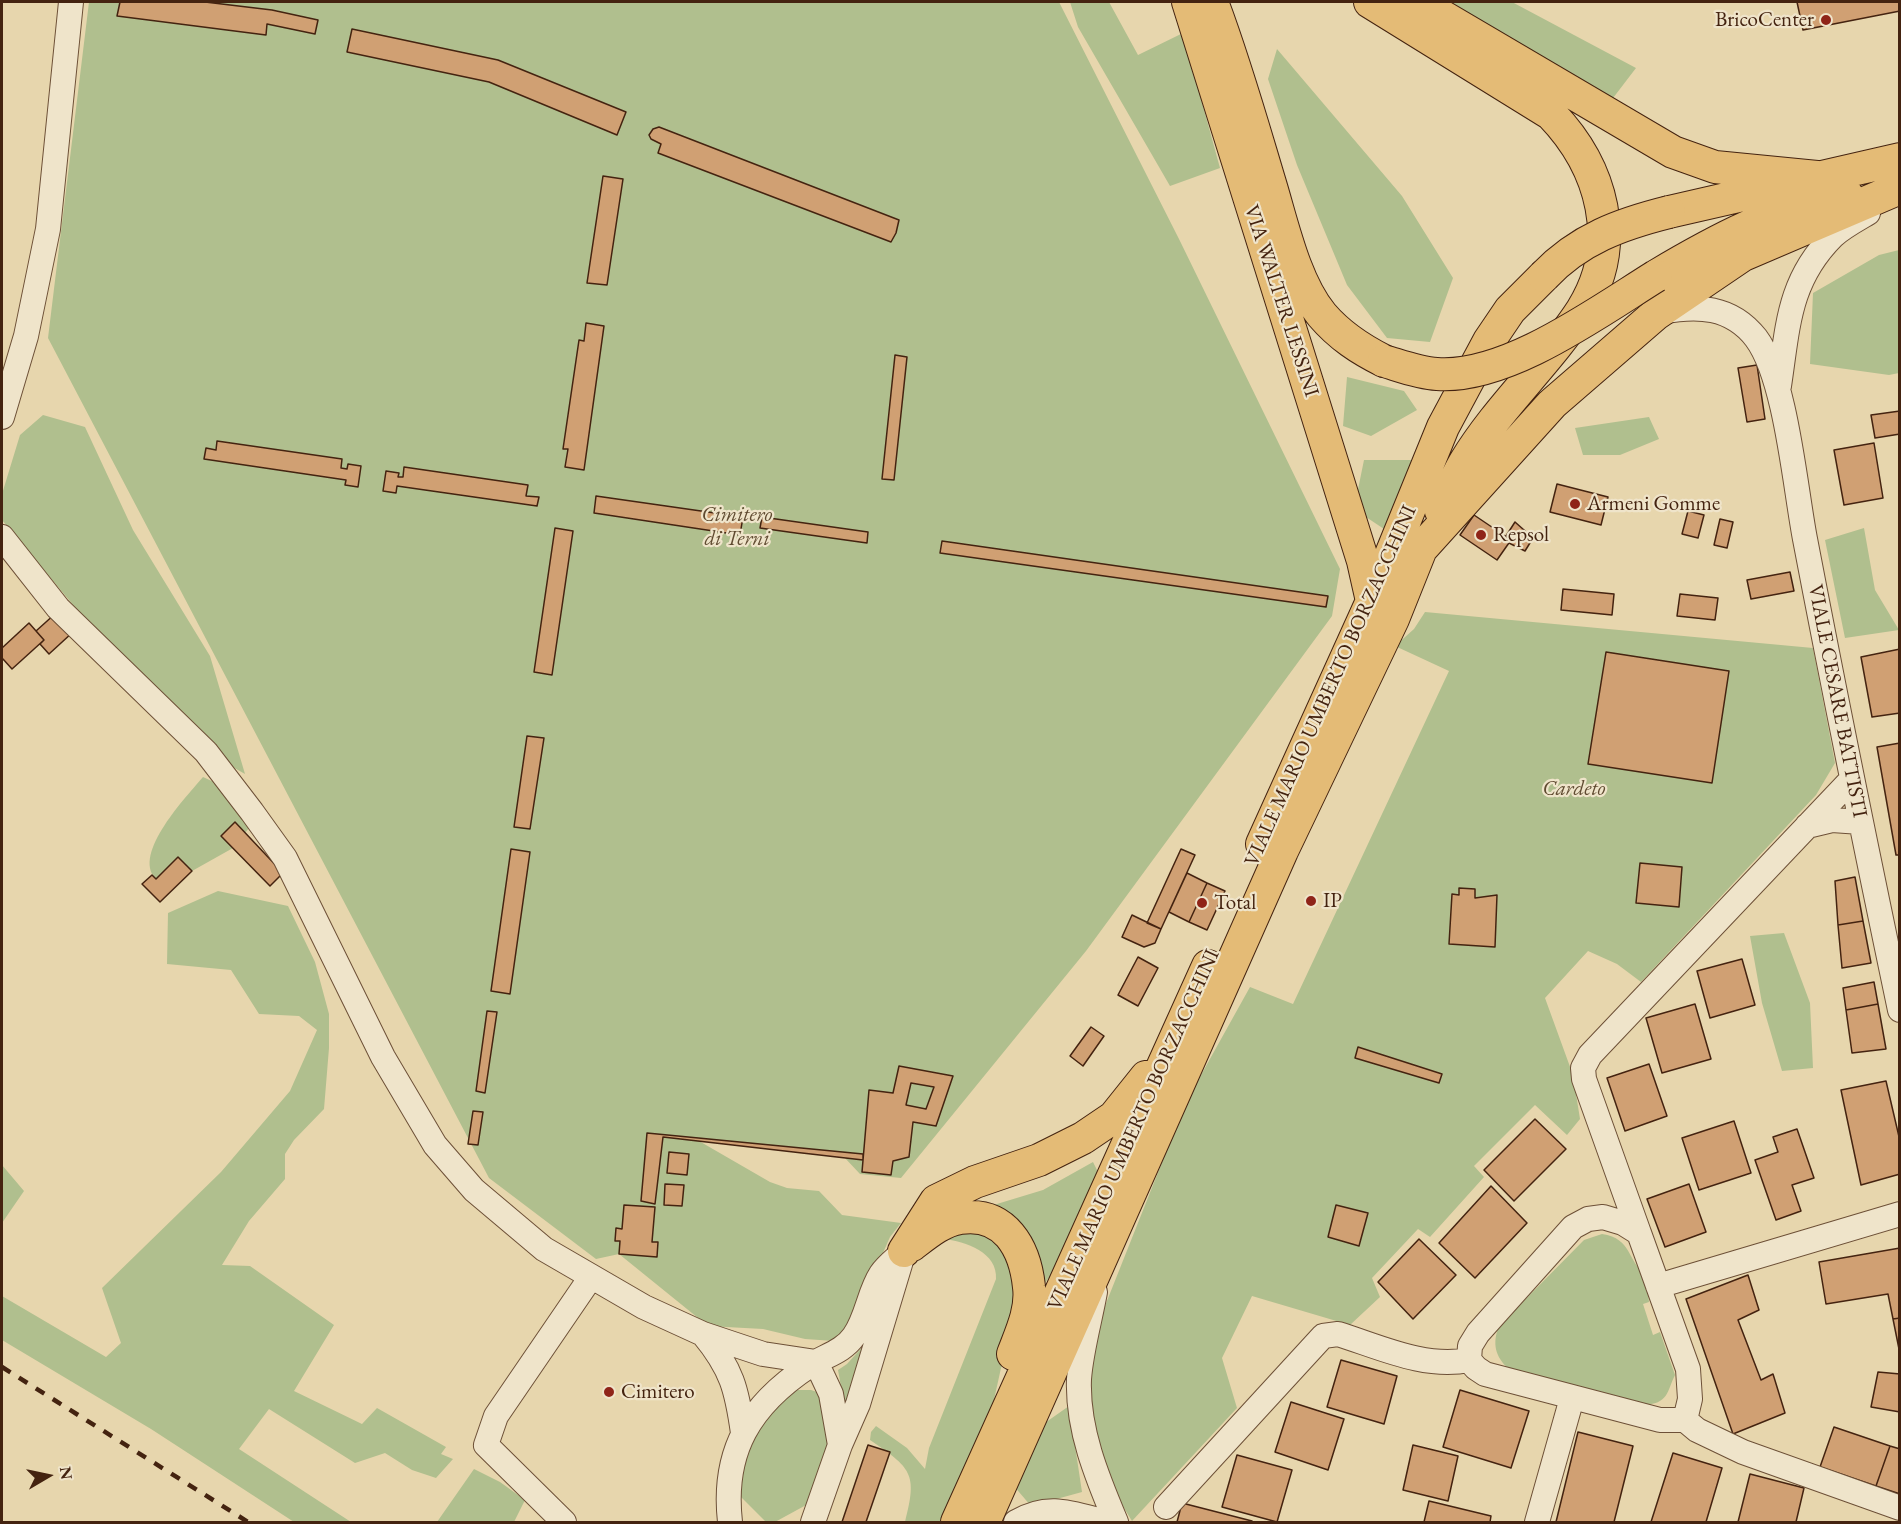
<!DOCTYPE html>
<html>
<head>
<meta charset="utf-8">
<style>
  body { margin:0 }
  #map { position:relative; width:1901px; height:1524px; overflow:hidden; background:#e7d6ad; font-family:"EB Garamond",serif }
  canvas { display:block }
  .frame { position:absolute; inset:0; border:3px solid #442310; pointer-events:none }
  .north { position:absolute; left:18px; top:1446px; width:60px; height:60px; -webkit-text-stroke:4px #efe4ca; paint-order:stroke; rotate:81deg; font-size:16px; font-weight:700; line-height:24px; text-align:center; color:#442310 }
  .north::after { content:''; display:block; margin:auto; width:21px; height:27px; background:#442310; clip-path:polygon(50% 0,100% 100%,50% 72%,0 100%) }
</style>
</head>
<body>
<div id="map">
<canvas width="1901" height="1524"></canvas>
<div class="frame"></div>
<div class="north">N</div>
</div>
<script>
const ctx = document.querySelector('canvas').getContext('2d');
ctx.lineJoin = 'round';
function fill(path, color) {
  ctx.fillStyle = color;
  ctx.fill(path, 'evenodd');
}
function trace(path, color, width, dash) {
  ctx.strokeStyle = color;
  ctx.lineWidth = width;
  ctx.lineCap = dash ? 'butt' : 'round';
  ctx.setLineDash(dash || []);
  ctx.stroke(path);
}
function label(font, color, halo, rows, align = 'center') {
  ctx.font = font + ' "EB Garamond",serif';
  ctx.lineWidth = 4.5;
  ctx.setLineDash([]);
  ctx.textBaseline = 'middle';
  ctx.strokeStyle = halo;
  ctx.fillStyle = color;
  for (const [text, x, y, turn = 0] of rows) {
    ctx.save();
    ctx.translate(x, y);
    ctx.rotate((+turn || 0) * Math.PI / 180);
    ctx.textAlign = isNaN(turn) ? turn : align;
    if (halo) ctx.strokeText(text, 0, 0);
    ctx.fillText(text, 0, 0);
    ctx.restore();
  }
}
fill(new Path2D(`
  M89,2H1059L1179,239L1340,569L1332,616L1086,951L901,1178L860,1174L844,1157L699,1141L770,1182L787,1188L819,1191L842,1215L901,1223L890,1237L852,1323L834,1341L805,1339L763,1329L708,1326L619,1254L596,1259L489,1178L48,338Z
  M1070,2H1109L1138,55L1183,33L1220,168L1170,186L1078,27Z
  M1451,2H1512L1636,68L1610,102Z
  M1277,49L1402,196L1453,278L1430,342L1387,338L1347,285L1297,165L1268,79Z
  M1899,250V373L1889,375L1810,364L1813,293L1879,255Z
  M1347,377L1404,391L1417,410L1371,436L1343,426Z
  M43,415L85,427L133,530L210,656L245,774L187,741L2,520V494L20,435Z
  M1649,417L1659,439L1620,455H1583L1575,428Z
  M1364,460H1418L1384,529L1354,509Z
  M1864,528L1875,590L1899,630L1845,638L1825,540Z
  M1425,612L1813,648L1835,763L1816,795L1641,982L1617,964L1588,951L1545,998L1573,1075L1580,1119L1567,1135L1535,1105L1474,1166L1484,1177L1430,1237L1418,1229L1372,1278L1380,1297L1350,1325L1252,1296L1222,1358L1237,1408L1132,1521L1116,1495L1097,1450L1090,1386L1099,1321L1186,1102L1250,987L1293,1004L1449,671L1395,646L1414,629Z
  M203,777L218,784L253,823L233,848L192,871L178,857L156,879C131,854 188,795 203,777Z
  M218,891L288,906L315,962L329,1014V1048L324,1109L294,1140L285,1154V1179L249,1221L222,1265L250,1266L334,1325L294,1391L362,1424L377,1408L446,1447L441,1454L453,1459L436,1478L412,1470L385,1453L355,1463L269,1409L239,1449L351,1522H294L151,1429L2,1340V1296L106,1357L121,1343L102,1288L221,1172L290,1091L317,1030L299,1016L259,1014L231,970L167,964L168,913Z
  M1784,933L1810,1003L1813,1068L1782,1071L1762,1003L1750,936Z
  M1093,1162L1099,1174L1088,1219L1041,1289L987,1207L1043,1190Z
  M2,1165L24,1191L2,1223Z
  M986,1228L1017,1258L1018,1325L1001,1368L986,1436L949,1522H905C918,1473 911,1468 870,1440L871,1432L876,1426L907,1448L925,1469L929,1448L996,1279C998,1253 966,1241 943,1239L957,1230Z
  M1602,1234C1633,1239 1626,1260 1646,1275L1649,1302L1643,1304L1653,1335L1660,1332L1675,1375C1667,1391 1669,1404 1643,1405L1509,1369C1495,1357 1492,1343 1499,1326L1584,1240Z
  M865,1344L845,1409L838,1370L847,1364Z
  M784,1390H811L826,1395L841,1430L808,1504L775,1522H766L738,1494L749,1431Z
  M1069,1406L1082,1492L1031,1506L1013,1485L1042,1425Z
  M474,1469L500,1482L525,1500L514,1522H437Z`), '#b0bf8e');
const building = new Path2D(`
  M120,2H205L272,10L318,20L315,34L267,24L266,35L117,16Z
  M1797,2H1900V11L1803,30Z
  M352,29L498,60L626,112L617,135L489,82L347,52Z
  M659,127L899,220L896,233L891,242L658,153L661,144L651,139L649,135L653,129Z
  M603,176L623,179L607,285L587,283Z
  M586,323L604,326L584,470L565,467L568,449H563L579,340L584,341Z
  M895,355L907,357L894,480L882,479Z
  M1757,365L1765,419L1747,422L1738,368Z
  M1900,411V434L1875,438L1871,415Z
  M217,441L342,459L341,468L347,469L348,464L361,466L358,487L345,485L346,480L204,459L206,448L216,450Z
  M1874,443L1883,498L1844,505L1834,450Z
  M404,467L528,485L526,496L539,497L537,506L397,486L396,493L383,491L386,471L399,473L398,477H403Z
  M1557,484L1608,497L1601,525L1550,512Z
  M596,496L743,517L740,535L594,513Z
  M1688,511L1704,515L1698,538L1682,534Z
  M1474,515L1511,540L1497,560L1460,535Z
  M762,517L868,532L867,543L760,528Z
  M1720,519L1733,522L1727,548L1714,545Z
  M1515,522L1533,538L1525,551L1509,543L1511,540L1506,536Z
  M555,528L573,531L552,675L534,672Z
  M942,541L1328,596L1326,607L940,553Z
  M1790,572L1794,591L1751,599L1747,580Z
  M1563,589L1614,594L1612,615L1561,610Z
  M1680,594L1718,598L1715,620L1677,616Z
  M56,613L73,632L49,654L40,644L44,640L36,631Z
  M29,623L44,640L12,669L3,659L2,661V648Z
  M1900,649V713L1872,717L1861,657Z
  M1606,652L1729,671L1712,783L1588,764Z
  M527,736L544,738L530,829L514,827Z
  M1900,743V855H1896L1877,747Z
  M235,822L283,873L270,886L221,836Z
  M511,849L530,852L510,994L491,991Z
  M1181,849L1195,855L1161,929L1147,923Z
  M178,857L192,871L160,902L142,884L152,875L156,879Z
  M1640,863L1682,867L1679,907L1636,903Z
  M1187,873L1207,883L1189,922L1169,912Z
  M1855,877L1863,921L1838,925L1835,881Z
  M1207,883L1225,891L1207,930L1189,922Z
  M1459,888L1475,889V898L1497,895L1495,947L1449,944L1452,894L1459,895Z
  M1132,915L1161,929L1155,943L1144,947L1122,937Z
  M1863,921L1871,963L1842,968L1838,925Z
  M1138,957L1158,968L1138,1006L1118,995Z
  M1742,959L1755,1005L1710,1018L1697,971Z
  M1874,982L1878,1004L1846,1010L1843,988Z
  M1695,1004L1711,1059L1662,1073L1646,1018Z
  M1878,1004L1886,1049L1852,1053L1846,1010Z
  M487,1011L497,1012L485,1093L476,1091Z
  M1091,1027L1104,1036L1083,1066L1070,1056Z
  M1358,1047L1442,1074L1439,1083L1355,1058Z
  M1649,1064L1667,1116L1625,1131L1607,1078Z
  M899,1066L953,1076L936,1126L913,1122L909,1157L893,1161L891,1175L862,1172L869,1090L893,1093ZM911,1083L934,1087L926,1109L906,1105Z
  M1886,1081L1900,1141V1174L1861,1185L1841,1090Z
  M473,1111L483,1112L478,1145L468,1144Z
  M1535,1119L1566,1149L1514,1201L1484,1170Z
  M1734,1121L1751,1173L1699,1190L1682,1138Z
  M1797,1129L1814,1178L1792,1185L1801,1211L1776,1220L1755,1160L1778,1152L1773,1137Z
  M647,1133L863,1154V1160L663,1137L655,1204L641,1201Z
  M669,1152L689,1154L687,1175L667,1173Z
  M665,1184L684,1185L682,1206L664,1205Z
  M1689,1184L1706,1232L1665,1247L1647,1199Z
  M1491,1186L1527,1223L1475,1278L1439,1243Z
  M624,1205L655,1207L652,1242H658L657,1257L619,1254L620,1241H615L616,1228L622,1229Z
  M1336,1205L1368,1213L1359,1246L1328,1237Z
  M1419,1239L1456,1275L1413,1319L1378,1282Z
  M1900,1248V1318L1893,1319L1888,1294L1826,1304L1819,1262Z
  M1748,1275L1759,1310L1738,1320L1761,1380L1773,1374L1785,1413L1733,1434L1686,1299Z
  M1900,1318V1354L1893,1319Z
  M1341,1360L1397,1376L1384,1424L1327,1407Z
  M1878,1372L1900,1374V1412L1871,1407Z
  M1460,1390L1529,1411L1511,1468L1443,1447Z
  M1291,1402L1344,1419L1328,1470L1275,1452Z
  M1834,1427L1890,1446L1876,1486L1820,1467Z
  M1578,1432L1633,1446L1614,1522H1556Z
  M868,1445L890,1452L866,1522H842Z
  M1413,1445L1458,1456L1448,1501L1403,1490Z
  M1890,1446L1900,1449V1494L1876,1486Z
  M1673,1453L1722,1468L1706,1522H1651Z
  M1237,1455L1292,1470L1277,1522L1222,1507Z
  M1750,1474L1804,1488L1796,1522H1738Z
  M1429,1501L1491,1516L1490,1522H1424Z
  M1182,1503L1252,1521L1251,1522H1177Z`);
fill(building, '#d0a073');
trace(building, '#442310', 1.5);
const minor = new Path2D(`
  M1662,312C1697,305 1731,306 1756,338C1786,378 1795,487 1805,539C1835,696 1867,853 1900,1010
  M1779,386C1788,327 1788,281 1833,236C1843,227 1856,220 1868,213
  M2,417L26,336L48,229L71,2
  M2,537L58,608L206,752L252,812L285,858L383,1057L435,1145L474,1190L544,1249L644,1307L703,1334L763,1354L816,1362L831,1394L840,1445
  M1807,826L1832,820L1861,822
  M1603,1217L1623,1223L1639,1233L1688,1369L1690,1399L1685,1420H1660L1485,1374L1476,1368L1469,1360L1470,1346L1478,1333L1573,1227L1588,1219Z
  M1639,1233L1584,1079L1583,1068L1590,1055L1852,779
  M1658,1286L1900,1214
  M1095,1292C1090,1320 1081,1351 1079,1379C1077,1429 1097,1477 1116,1522
  M703,1334C732,1369 737,1390 743,1433
  M1685,1420L1697,1430L1743,1452L1900,1508
  M1166,1507L1323,1336L1338,1334C1380,1347 1425,1369 1469,1360
  M564,1522L486,1445L496,1416L591,1277
  M730,1522C722,1451 750,1405 809,1366C824,1356 843,1352 854,1336C867,1318 869,1292 881,1274C887,1265 897,1258 904,1251
  M813,1522L840,1445L858,1404L901,1261
  M1016,1522C1048,1503 1071,1513 1106,1522
  M1537,1522L1572,1398`);
const major = new Path2D(`
  M1188,2L1363,561L1372,601
  M1212,2C1234,60 1251,120 1269,180C1282,222 1294,281 1322,315C1340,336 1360,349 1384,361
  M1370,2L1551,114C1602,167 1624,243 1582,310C1548,363 1498,407 1465,462C1456,477 1449,495 1441,511
  M1418,2L1673,152L1715,167L1817,177
  M1669,212L1900,159
  M1656,276C1720,238 1773,210 1847,195
  M1262,844L1372,601L1443,427L1489,341L1510,310L1544,276
  M912,1245C925,1235 943,1220 960,1218C1005,1211 1025,1248 1029,1287C1032,1310 1021,1333 1013,1354
  M904,1251L936,1201L975,1182L1039,1160L1083,1138L1114,1117L1146,1077
  M957,1522L1208,966
  M984,1522L1282,851L1393,619L1421,549L1552,404L1656,314L1743,255L1900,188`);
trace(minor, '#6d5037', 26);
trace(major, '#442310', 34);
trace(minor, '#efe4ca', 24);
trace(major, '#e4bb76', 32);
trace(new Path2D(`
  M2,1367L248,1522`), '#442310', 4.5, [10, 10]);
const majorBridge = new Path2D(`
  M1544,276C1579,239 1621,224 1669,212
  M1384,361C1401,366 1419,373 1437,374C1507,379 1598,312 1656,276`);
trace(majorBridge, '#442310', 34, []);
trace(majorBridge, '#e4bb76', 32);
for (const [x, y, r, color] of [
  [1826,20,6,"#8f2418"],
  [1575,504,6,"#8f2418"],
  [1481,535,6,"#8f2418"],
  [1311,901,6,"#8f2418"],
  [1202,903,6,"#8f2418"],
  [609,1392,6,"#8f2418"]
]) {
  const dot = new Path2D();
  dot.arc(x, y, r, 0, 2 * Math.PI);
  ctx.fillStyle = color;
  ctx.fill(dot);
  trace(dot, '#efe4ca', 2);
}
label('21px', '#442310', '#efe4ca', [
  ["BricoCenter",1814,20,"right"],
  ["Armeni Gomme",1587,504],
  ["Repsol",1493,535],
  ["IP",1323,901],
  ["Total",1214,903],
  ["Cimitero",621,1392]
], 'left');
label('21px', '#442310', '#efe4ca', [
  ["VIA WALTER LESSINI",1281,301,72],
  ["VIALE MARIO UMBERTO BORZACCHINI",1331,686,-66],
  ["VIALE CESARE BATTISTI",1837,701,79],
  ["VIALE MARIO UMBERTO BORZACCHINI",1134,1130,-66]
]);
label('italic 21px', '#5f4a30', '#efe4ca', [
  ["Cimitero",737,515],
  ["di Terni",737,539],
  ["Cardeto",1574,789]
]);
</script>
</body>
</html>
